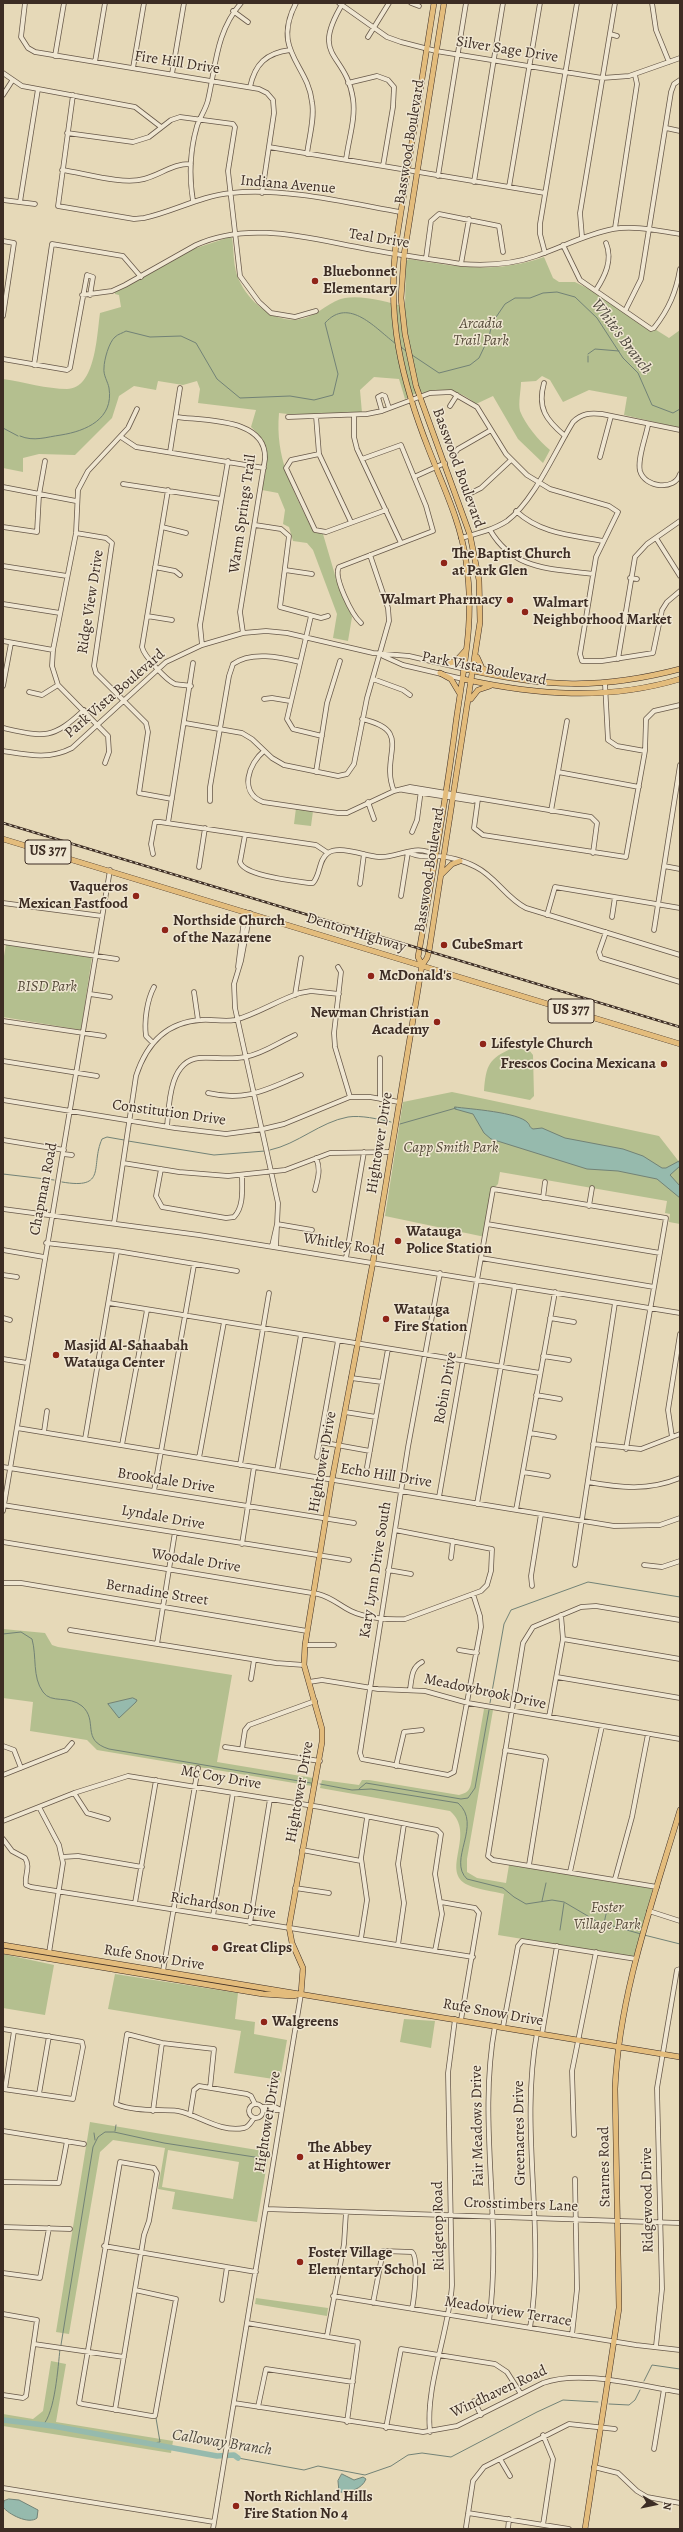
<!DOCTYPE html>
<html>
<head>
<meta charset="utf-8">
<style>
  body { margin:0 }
  #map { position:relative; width:683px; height:2532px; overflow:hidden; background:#e6d9b8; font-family:Alegreya,serif }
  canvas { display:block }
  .frame { position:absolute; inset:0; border:4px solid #3d2d24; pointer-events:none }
  .north { position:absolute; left:635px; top:2484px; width:40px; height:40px; -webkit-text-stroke:3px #efe6d1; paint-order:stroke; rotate:99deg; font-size:11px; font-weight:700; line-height:16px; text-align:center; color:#3d2d24 }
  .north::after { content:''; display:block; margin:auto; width:14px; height:18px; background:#3d2d24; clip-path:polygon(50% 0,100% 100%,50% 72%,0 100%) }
</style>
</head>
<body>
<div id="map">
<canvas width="683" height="2532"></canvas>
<div class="frame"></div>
<div class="north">N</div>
</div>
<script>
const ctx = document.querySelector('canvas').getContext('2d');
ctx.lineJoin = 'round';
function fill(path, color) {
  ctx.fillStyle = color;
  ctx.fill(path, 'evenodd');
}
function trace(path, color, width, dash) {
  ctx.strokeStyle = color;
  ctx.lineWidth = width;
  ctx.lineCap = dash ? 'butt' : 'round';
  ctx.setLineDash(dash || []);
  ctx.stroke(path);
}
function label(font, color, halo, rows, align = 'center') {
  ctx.font = font + ' Alegreya,serif';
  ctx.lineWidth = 3;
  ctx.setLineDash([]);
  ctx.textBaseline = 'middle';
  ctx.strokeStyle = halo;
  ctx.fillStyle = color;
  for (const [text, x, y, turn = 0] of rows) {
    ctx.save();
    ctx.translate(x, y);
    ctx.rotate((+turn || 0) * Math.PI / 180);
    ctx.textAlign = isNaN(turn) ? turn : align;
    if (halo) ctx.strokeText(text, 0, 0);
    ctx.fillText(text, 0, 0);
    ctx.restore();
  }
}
fill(new Path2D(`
  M230,237L232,238C234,250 233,264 237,275C246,301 276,327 305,318C319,314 331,300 345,298C363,295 388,302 405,307L406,261L409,259C459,267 494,274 544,257L553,278L559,282H575L599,294L669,338L680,330V428L624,415L627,397L589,390L563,402L550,380L542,376L536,381L521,382C521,390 518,403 520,411C525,424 539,441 550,450L543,463L518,439L493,396L476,404C459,390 444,387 423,393L420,391L405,399L399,379L374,377L360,390L362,413L296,415L279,413C275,458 292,488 311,527L315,532L323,534L335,575L352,617L348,641L333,638L337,614L313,550L307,543L293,541L289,527L283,524L285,510L278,493L262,490C267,464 274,447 251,427L256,410L198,403L200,389L197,381L183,385L158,381L156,390L134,386L119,396L112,418L75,455L39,454L23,458V472L3,468V379C24,382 47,389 67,389C96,389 97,333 100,313L121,307L119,295L115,294V291L193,249Z
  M296,808L313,811L311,826L294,824Z
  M6,944L92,957L81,1030L3,1017V962Z
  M513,1048L529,1050L533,1055L534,1096L530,1100L484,1091C486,1065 489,1058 513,1048Z
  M452,1092L659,1136L680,1163V1224L669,1222L670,1214L665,1213L667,1201L500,1172L498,1184L493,1189L485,1237L385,1216L403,1102Z
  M3,1629L45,1633L52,1645L58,1647L232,1675L217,1762L313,1778L312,1786L97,1750L87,1740L30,1731L33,1702L3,1698Z
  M484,1709L493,1710L467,1859V1872L477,1878L506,1883L509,1865L653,1888L634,1957L498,1935L504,1894C493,1891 479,1890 468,1885C439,1872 477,1834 450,1811L320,1788L322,1780L359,1785L362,1780H369L459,1795C466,1793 469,1792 471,1784Z
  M3,1954L54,1965L45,2015L3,2008Z
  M115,1974L238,1993L235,2019L255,2022L254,2034L287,2040L280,2080L234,2073L241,2031L108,2009Z
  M404,2019L435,2021L431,2048L400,2042Z
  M90,2122L269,2152L257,2222L172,2209L175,2192L158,2189L165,2148L113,2140L100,2152L69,2334L56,2332ZM168,2150L239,2162L233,2199L162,2187Z
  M256,2298L328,2308L327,2316L255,2304Z
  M51,2361L66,2364L56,2422L173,2441L171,2453L3,2426V2414L33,2419L43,2411Z`), '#b4bf8f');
const water = new Path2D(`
  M455,1107C469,1109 519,1112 528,1123C530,1125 529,1127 533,1129L542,1128L565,1138L623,1149L643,1156L662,1168H666L679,1161L680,1166L670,1175L680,1186V1198L657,1179L618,1171L587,1169L491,1139L484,1133L473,1114L455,1109Z
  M133,1698L137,1700L136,1702L119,1718L108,1704Z
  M342,2474L354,2480L363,2477L366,2479C362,2489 349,2493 339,2492L338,2481Z
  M9,2499L19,2500L38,2510L37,2518C29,2525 8,2514 3,2507L4,2501Z`);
fill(water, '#96baad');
trace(water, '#728276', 1);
trace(new Path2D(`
  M401,347L406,351
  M588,354L595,349L619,351
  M412,355L439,373L470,365L479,358L489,337L492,323L505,304L515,298H530L543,293L557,292L575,297L597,318L623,358L638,373L652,405L673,413L680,409
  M588,356V362
  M3,428L18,436
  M20,436C34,442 46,437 61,435C86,431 114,419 109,388C108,382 103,375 104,368C104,360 109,342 115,337C118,334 123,333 126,331L150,337L181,336L196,343L217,379L240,398L290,396L314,400L333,395L338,374L325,323C349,296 376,329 396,344
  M400,1124L456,1108
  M128,1141L214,1155L265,1151
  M270,1150C298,1144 320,1122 348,1117C361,1115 378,1119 391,1122
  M3,1174L54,1180
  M62,1182C108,1190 90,1166 102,1139L107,1137L124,1140
  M3,1634L21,1632L32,1639C37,1657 32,1677 43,1692C51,1704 69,1695 82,1706C99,1721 80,1740 109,1749L311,1783
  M490,1703L504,1624L511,1610L588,1582L680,1597
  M320,1784L352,1790L371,1789L458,1803C483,1825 447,1860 467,1879L503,1888L514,1897L526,1904L552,1900L564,1902L598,1922L641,1934
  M359,1789L366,1783L461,1799L468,1798L475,1788L489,1710
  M542,1901L546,1883
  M604,1923L607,1910
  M560,1930L564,1903
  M644,1935L680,1944
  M115,2131L116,2125
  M94,2133L95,2140
  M61,2345L93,2147L98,2137L105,2132H114L164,2143L261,2158
  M644,2381L652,2365L680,2369
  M609,2404L629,2405L635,2400L640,2390
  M43,2425C55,2413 58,2367 60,2349
  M147,2444L160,2442L156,2418
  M238,2458L304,2470L318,2466L365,2475L391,2466L408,2455L422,2453L451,2457L537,2412L563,2400L598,2402`), '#728276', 1);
trace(new Path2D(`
  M3,2420L53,2426L217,2456L234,2455L238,2458`), '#96baad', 5.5);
const minor = new Path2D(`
  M25,3L21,37L28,48L35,52L259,89L267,93L273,100L274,113L262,193
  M296,3C271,51 308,64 312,102C315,118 309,137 307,154
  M339,3L387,37L401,42L436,51L602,78L629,76L680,58
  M343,3C309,59 346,51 353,99C356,119 348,141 346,160
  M411,3L419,6
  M652,3L656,30L669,62
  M233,11L248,22
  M610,34L617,36
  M368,37L389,3
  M55,56L64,3
  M95,62L105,3
  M133,68L144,3
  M3,73L22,86L135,107L161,127
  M172,74L184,3
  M348,83L377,76L388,80L394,87L393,107L383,166
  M250,87C255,64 266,53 290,50
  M3,95L12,81
  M73,95L58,206L134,219L144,218C173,212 200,196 231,193C282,187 349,203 400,212
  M666,128L680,131
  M67,133L133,142L149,137L171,120L180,117L233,124L235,127L228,171L240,276L259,302L271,313L295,317L316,311
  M269,147L545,193
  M62,170C84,173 122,185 144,179C160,175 174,163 191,164
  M438,176L466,3
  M474,182L503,3
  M509,187L540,3
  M3,200L35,204
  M193,201C189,176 190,150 197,126C200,117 206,109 208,100C216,65 216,32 241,3
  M20,202L38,89
  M615,228L637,84L635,75
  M582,237L580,213L615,3
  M3,241L14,243L3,316
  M563,245L580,280L651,329L654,328C669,309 676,292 680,269
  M545,253L540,234V224L577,3
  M426,258L431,221L439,214L499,226L503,252
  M461,264L469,219
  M596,290C605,276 613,260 606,243
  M82,295L112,291L125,285L196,245C250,220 311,239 367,249C398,255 430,259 461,264C487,266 511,265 536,256C563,247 586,234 613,229C635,225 659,231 680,234
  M626,309L641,279L671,92L674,84L680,80
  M3,359L67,370L70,368L87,275L93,277L90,295
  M34,365L52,244L123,256L141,277
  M544,383C537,408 546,420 565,436
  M450,406L457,395
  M382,411L378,397L382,395L385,396L389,408
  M354,415V437L357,449L401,543
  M316,416L319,454L351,522
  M176,417C206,421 267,418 265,459L240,612L243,633
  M288,417L367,414L382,411L430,393L451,392L477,407L506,454L527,475L550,489L609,506L618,512
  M648,425C646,437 637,459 640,471C645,488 675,491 680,474
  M121,437L136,447L264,468
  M170,452L180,388
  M319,454L291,460L286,468L315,530L326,532L386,510
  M454,454L458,449L491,430
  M600,457L611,416
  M414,477L445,463
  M123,484L221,499
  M3,487L76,501
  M168,490L142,647C144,656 166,680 175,684C180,685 186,685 191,686
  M471,493L481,488L511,460
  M516,511C541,534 571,535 603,541
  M618,512L596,557L580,654L582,661H602L653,653L662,610L667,602L680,591
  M255,525L281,529L289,536L280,607L321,618L328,616
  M3,527L37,532L39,495L45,461
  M162,527L186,533
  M490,530C514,571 550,568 593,574
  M76,533L106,538L112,543L94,666L96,673L146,723L148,732L139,793L172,799
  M461,538C476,534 493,530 507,521C534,501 555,451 573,422C582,413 590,413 602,414L680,430
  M656,538L680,576
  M3,566L67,576
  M155,567L175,571L180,575
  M285,570L312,574
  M630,578L637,579
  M3,604L60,613
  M147,616L172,620
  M311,616L287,719L293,729L322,736
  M361,623C352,615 333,577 339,567L433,531L426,506L401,445L362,459
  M3,641L53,650
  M202,645L200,625L228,461
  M383,656L403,665L463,679
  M618,659L635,557L647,544L680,521
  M373,679L403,690L410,695
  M605,684L608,740L617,746L645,751
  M3,686L11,643
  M29,692L42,695L58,685
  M264,699L272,698L290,701
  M362,719C415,731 379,755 394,791
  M185,723L242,733L252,739L272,758L284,765L338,776L347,774L354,764L367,698L389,621L388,608L370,555
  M3,728C44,737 52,740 84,710
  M3,751C28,755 49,760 72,748L166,662L202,645L243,633L266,631L287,633L373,653L409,656L465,669
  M264,751C249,763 238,792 263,802L338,813H347L394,791L410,787L591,817L597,823L593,853
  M105,763L109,752L108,736L58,685L52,666L53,650L76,533L78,490L88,471L128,428L137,409
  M316,772L327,703L340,661
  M558,772L639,787
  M403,790L473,801L478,799
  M478,799L474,828L483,835L626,857L645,751L646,719L654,711L680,705
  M210,801V787L229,676L233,664C251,651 280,657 300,662
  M368,802L374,819
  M551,811L567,721
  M168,823L193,663
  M412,832L417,820L421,790
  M245,835L240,862C244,876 295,881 309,883H313C321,874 318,860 328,853C340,845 365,856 379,857C398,858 418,842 435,856
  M408,852C416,857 425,857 435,856C447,856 465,861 476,867C496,877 506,898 526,908L680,955
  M153,854L151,844L155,822H160L316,845L328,853
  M664,866L680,869
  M199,867L205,828
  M360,884L364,854
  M401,896L408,852
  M3,903L102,916
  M250,913L241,961L234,984L235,1008L278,1203L276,1247
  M547,915L555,887L680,908
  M612,917L615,897
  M654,930L680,765
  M606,932L599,952L601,958L680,982
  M3,942L117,959
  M238,967L245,912
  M338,967L341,972L334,1033L335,1047L350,1097
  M194,992L198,1020
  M90,994L110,997
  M295,995L301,958
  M3,1021L104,1036
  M153,1043L146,1036C144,1021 147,1000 154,987
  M380,1058V1099
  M3,1061L97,1076
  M208,1093C247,1102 267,1089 301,1075
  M3,1100L175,1128L226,1134L263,1129L284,1124L350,1097H370L399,1102
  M167,1127C169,1105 169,1061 199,1058C214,1057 230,1060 245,1057C263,1054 279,1042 295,1035
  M3,1140L64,1150
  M63,1154L72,1155
  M123,1163L179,1172L228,1176L285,1170L330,1153L391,1152
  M161,1169L156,1196L162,1207L226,1218L234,1217C244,1207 242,1189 242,1176
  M315,1190C318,1178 321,1169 316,1158
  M543,1198L545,1182
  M589,1206L592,1188
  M3,1209L199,1235L680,1313
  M114,1223L136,1076C146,1045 166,1022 201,1020C212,1019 224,1022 235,1020C257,1014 278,1000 300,993L311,991L339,994
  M277,1224L312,1230
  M487,1224L660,1253
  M46,1243L117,1251L237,1271
  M272,1246L277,1224
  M3,1250L44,1257
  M346,1258L364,1152
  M481,1258L654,1287
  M440,1273L408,1447L360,1753L362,1759L448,1775L454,1772L481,1627L480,1616L473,1594
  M3,1275L17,1277
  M109,1303L540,1373
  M3,1318L10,1320
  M550,1318L574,1322
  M543,1356L569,1360
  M3,1359L27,1363
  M351,1378L382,1382
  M536,1395L560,1399
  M345,1412L376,1417
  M17,1428L614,1526L660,1525L680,1518
  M44,1432L47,1411
  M530,1433L554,1437
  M672,1437L668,1410L680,1334
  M85,1439L117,1251
  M320,1442L370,1451
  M593,1444L641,1449L680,1434
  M122,1445L147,1310
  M317,1457L338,1341
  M199,1458L224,1322
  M240,1465L269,1293
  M3,1467L354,1523
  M367,1467L388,1349
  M277,1471L301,1335
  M523,1472L548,1476
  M588,1482C621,1488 648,1491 680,1478
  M154,1491L194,1265
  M439,1497L493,1189L666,1218L626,1449
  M477,1504L515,1286
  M3,1505L349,1560
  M516,1510L555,1292
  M3,1511L110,870
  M3,1542L318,1594C331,1597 339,1605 351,1611C365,1618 389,1620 405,1619L481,1591L487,1585L491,1571L492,1549L395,1530
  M242,1544L254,1467
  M451,1558L453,1541
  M575,1565L615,1303
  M644,1565L662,1567L680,1561
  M388,1570L411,1574
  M3,1583H21L307,1631
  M532,1586L531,1576L541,1514
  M70,1630L276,1663L304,1665
  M563,1639L680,1659
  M157,1644L175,1532
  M305,1645H334
  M459,1650L477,1653
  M557,1677L680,1698
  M251,1679L254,1660
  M309,1682L322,1680L378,1689L425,1691L468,1703L680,1739
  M410,1689C412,1678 411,1668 422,1662
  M549,1717L563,1639L561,1615
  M3,1746L14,1750L21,1768
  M225,1747L320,1761
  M242,1749L245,1730L249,1725L315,1701
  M505,1750L545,1757L546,1759L529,1865
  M396,1766L404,1732L422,1730
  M3,1775L66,1750L72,1743
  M74,1793L87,1813L108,1819
  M39,1807L59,1845L63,1863L49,1953
  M3,1821L74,1793L128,1776L320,1807L437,1830L441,1834L435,1874L442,1914L435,1951
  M3,1839L12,1851L25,1858C31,1867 24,1876 26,1885L31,1887L473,1957
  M302,1850L361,1861
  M62,1857L78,1856L142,1867
  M570,1872L602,1726
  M615,1879L632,1817L648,1734
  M657,1887L493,1860L488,1856L523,1643L533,1627L581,1607L596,1606L680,1620
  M295,1888L329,1893
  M441,1902L475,1908L479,1913L461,2020
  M135,1903L156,1780
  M649,1911L680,1921
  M213,1916L233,1793
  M250,1923L270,1799
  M361,1938L367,1900L361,1858L367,1818
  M398,1945L404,1903L398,1864L404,1824
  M163,1971L198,1768
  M503,2027L518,1946L522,1941L636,1959
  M3,2029L77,2041L82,2042L83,2047L73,2099L3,2089
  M542,2034L557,1946
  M210,2088L214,2049L162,2043L127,2034L116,2104C135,2112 158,2109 178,2111C199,2115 220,2133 244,2128C249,2127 251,2122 254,2118
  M5,2089L14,2031
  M39,2094L49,2036
  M249 2111a7 7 0 1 1 14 0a7 7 0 1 1-14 0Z
  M262,2107H275L281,2110
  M263,2110H281
  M153,2111L162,2043
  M190,2115L194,2090L199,2086L247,2094L251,2096L255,2104
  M3,2131L84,2144
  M574,2135L572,2071L596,1952
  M3,2182L59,2183L67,2141
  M266,2209L680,2223
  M3,2227L70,2229
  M104,2246L256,2272
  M3,2273L40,2278L49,2228
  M333,2296L636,2345L680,2350
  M222,2300L227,2267
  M373,2303L383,2251L412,2252C419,2258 414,2299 412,2309
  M3,2314L37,2320L26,2396L23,2398L3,2395
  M489,2321C503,2223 477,2123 495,2026
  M247,2323L358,2342L347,2422
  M530,2328C546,2231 519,2130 537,2033
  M572,2335L577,2289L575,2179
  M327,2336L344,2244L346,2212
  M34,2344L124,2357
  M656,2346L662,2289L657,2088L677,1970L680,1969
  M474,2401L481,2415
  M234,2403L423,2432L457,2426L543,2383C581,2369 640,2386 680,2392
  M258,2407L266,2369L353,2382
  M115,2410L144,2235L149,2221L157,2173L154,2168L120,2162L79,2403L83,2404L152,2416H155L176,2299L135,2290
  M386,2428L401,2349L495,2364L507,2372L521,2394
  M430,2432C425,2386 449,2332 452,2285L448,2073L455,2019
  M654,2449L664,2389
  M500,2459L510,2476
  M594,2467L618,2473L637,2491L647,2497L680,2503
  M3,2488L214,2522
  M468,2513L569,2529
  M543,2525L553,2459L543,2435
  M466,2527L473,2481L484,2467L569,2424L615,2429
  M213,2529L301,1994
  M508,2529L509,2519`);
const major = new Path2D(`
  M477,657L482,668L491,673
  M446,664L456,661L466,650
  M465,669C544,687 600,690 680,669
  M440,673L451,679L460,694
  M463,679C536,695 607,701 680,679
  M471,699L478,690L490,686
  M3,839L680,1044
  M441,875L452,864L460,861
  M422,965L427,958L429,951L480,622L479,580L470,535L416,386L405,334L401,298L404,255L444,3
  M422,965L418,957C432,879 446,800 456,722C464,664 475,620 466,561C461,523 443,486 429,450C401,379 387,319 396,243L434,3
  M3,1945L680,2057
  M3,1951L263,1994L293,1996L301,1994
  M301,1994L303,1968L292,1943L289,1927L322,1742V1729L304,1665L305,1645L332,1480L373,1262L422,965
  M585,2529L619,2308L615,2089C619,1994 653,1901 680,1810`);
trace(minor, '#675849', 5.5);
trace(major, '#3d2d24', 6);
trace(minor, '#efe6d1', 4);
trace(major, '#e3bc7c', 5);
const rail = new Path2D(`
  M3,823L680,1027`);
trace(rail, '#3d2d24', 2.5);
trace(rail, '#efe6d1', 1, [3]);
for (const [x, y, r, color] of [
  [315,281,4,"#8f2418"],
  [444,563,4,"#8f2418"],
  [510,600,4,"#8f2418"],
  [525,612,4,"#8f2418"],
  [136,896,4,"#8f2418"],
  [165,930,4,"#8f2418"],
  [444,945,4,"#8f2418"],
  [371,976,4,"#8f2418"],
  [437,1022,4,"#8f2418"],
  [483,1044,4,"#8f2418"],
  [664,1064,4,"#8f2418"],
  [398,1241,4,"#8f2418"],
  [386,1319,4,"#8f2418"],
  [56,1355,4,"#8f2418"],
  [215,1948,4,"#8f2418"],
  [264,2022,4,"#8f2418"],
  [300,2157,4,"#8f2418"],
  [300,2262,4,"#8f2418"],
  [236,2506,4,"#8f2418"]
]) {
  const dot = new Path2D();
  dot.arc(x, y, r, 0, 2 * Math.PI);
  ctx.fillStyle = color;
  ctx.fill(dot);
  trace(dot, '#efe6d1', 1.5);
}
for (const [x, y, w] of [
  [48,852,46],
  [571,1011,46]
]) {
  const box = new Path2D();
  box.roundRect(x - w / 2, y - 12, w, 24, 3);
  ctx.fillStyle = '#efe6d1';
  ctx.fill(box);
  trace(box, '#3d2d24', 1);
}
label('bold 14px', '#3d2d24', null, [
  ["US 377",48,852],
  ["US 377",571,1011]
]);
label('15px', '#3d2d24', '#efe6d1', [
  ["Silver Sage Drive",507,50,9],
  ["Fire Hill Drive",177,63,9],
  ["Basswood Boulevard",410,142,-81],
  ["Indiana Avenue",288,185,5],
  ["Teal Drive",379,239,9],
  ["Basswood Boulevard",458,468,70],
  ["Warm Springs Trail",243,514,-82],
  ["Ridge View Drive",91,602,-81],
  ["Park Vista Boulevard",484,669,11],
  ["Park Vista Boulevard",115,694,-41],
  ["Basswood Boulevard",430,870,-81],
  ["Denton Highway",356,933,17],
  ["Constitution Drive",169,1113,8],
  ["Hightower Drive",380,1143,-81],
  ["Chapman Road",44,1189,-79],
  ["Whitley Road",344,1245,9],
  ["Robin Drive",446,1388,-80],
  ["Hightower Drive",323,1462,-80],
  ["Echo Hill Drive",386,1476,9],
  ["Brookdale Drive",166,1481,9],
  ["Lyndale Drive",163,1518,10],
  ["Woodale Drive",196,1561,9],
  ["Kary Lynn Drive South",376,1570,-81],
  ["Bernadine Street",157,1593,9],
  ["Meadowbrook Drive",485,1692,12],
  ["Mc Coy Drive",221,1778,10],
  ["Hightower Drive",300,1792,-80],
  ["Richardson Drive",223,1906,9],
  ["Rufe Snow Drive",154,1958,9],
  ["Rufe Snow Drive",493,2013,10],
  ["Hightower Drive",268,2122,-81],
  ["Fair Meadows Drive",478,2126,-91],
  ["Greenacres Drive",520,2133,-91],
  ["Starnes Road",605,2167,-91],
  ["Ridgewood Drive",648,2200,-91],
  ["Crosstimbers Lane",521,2205,2],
  ["Ridgetop Road",439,2226,-91],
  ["Meadowview Terrace",508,2312,9],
  ["Windhaven Road",499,2392,-25]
]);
label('bold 15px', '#3d2d24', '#efe6d1', [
  ["Bluebonnet",323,272],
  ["Elementary",323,289],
  ["The Baptist Church",452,554],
  ["at Park Glen",452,571],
  ["Walmart Pharmacy",502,600,"right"],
  ["Walmart",533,603],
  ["Neighborhood Market",533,620],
  ["Vaqueros",128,887,"right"],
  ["Mexican Fastfood",128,904,"right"],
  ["Northside Church",173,921],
  ["of the Nazarene",173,938],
  ["CubeSmart",452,945],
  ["McDonald's",379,976],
  ["Newman Christian",429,1013,"right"],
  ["Academy",429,1030,"right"],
  ["Lifestyle Church",491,1044],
  ["Frescos Cocina Mexicana",656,1064,"right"],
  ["Watauga",406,1232],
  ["Police Station",406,1249],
  ["Watauga",394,1310],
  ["Fire Station",394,1327],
  ["Masjid Al-Sahaabah",64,1346],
  ["Watauga Center",64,1363],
  ["Great Clips",223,1948],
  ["Walgreens",272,2022],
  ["The Abbey",308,2148],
  ["at Hightower",308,2165],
  ["Foster Village",308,2253],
  ["Elementary School",308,2270],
  ["North Richland Hills",244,2497],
  ["Fire Station No 4",244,2514]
], 'left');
label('italic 15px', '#554a39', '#efe6d1', [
  ["Arcadia",481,324],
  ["Trail Park",481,341],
  ["BISD Park",47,987],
  ["Capp Smith Park",451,1148],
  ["Foster",607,1908],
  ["Village Park",607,1925]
]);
label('italic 16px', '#4f493f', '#efe6d1', [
  ["White's Branch",621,337,53],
  ["Calloway Branch",222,2443,9]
]);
</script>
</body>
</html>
